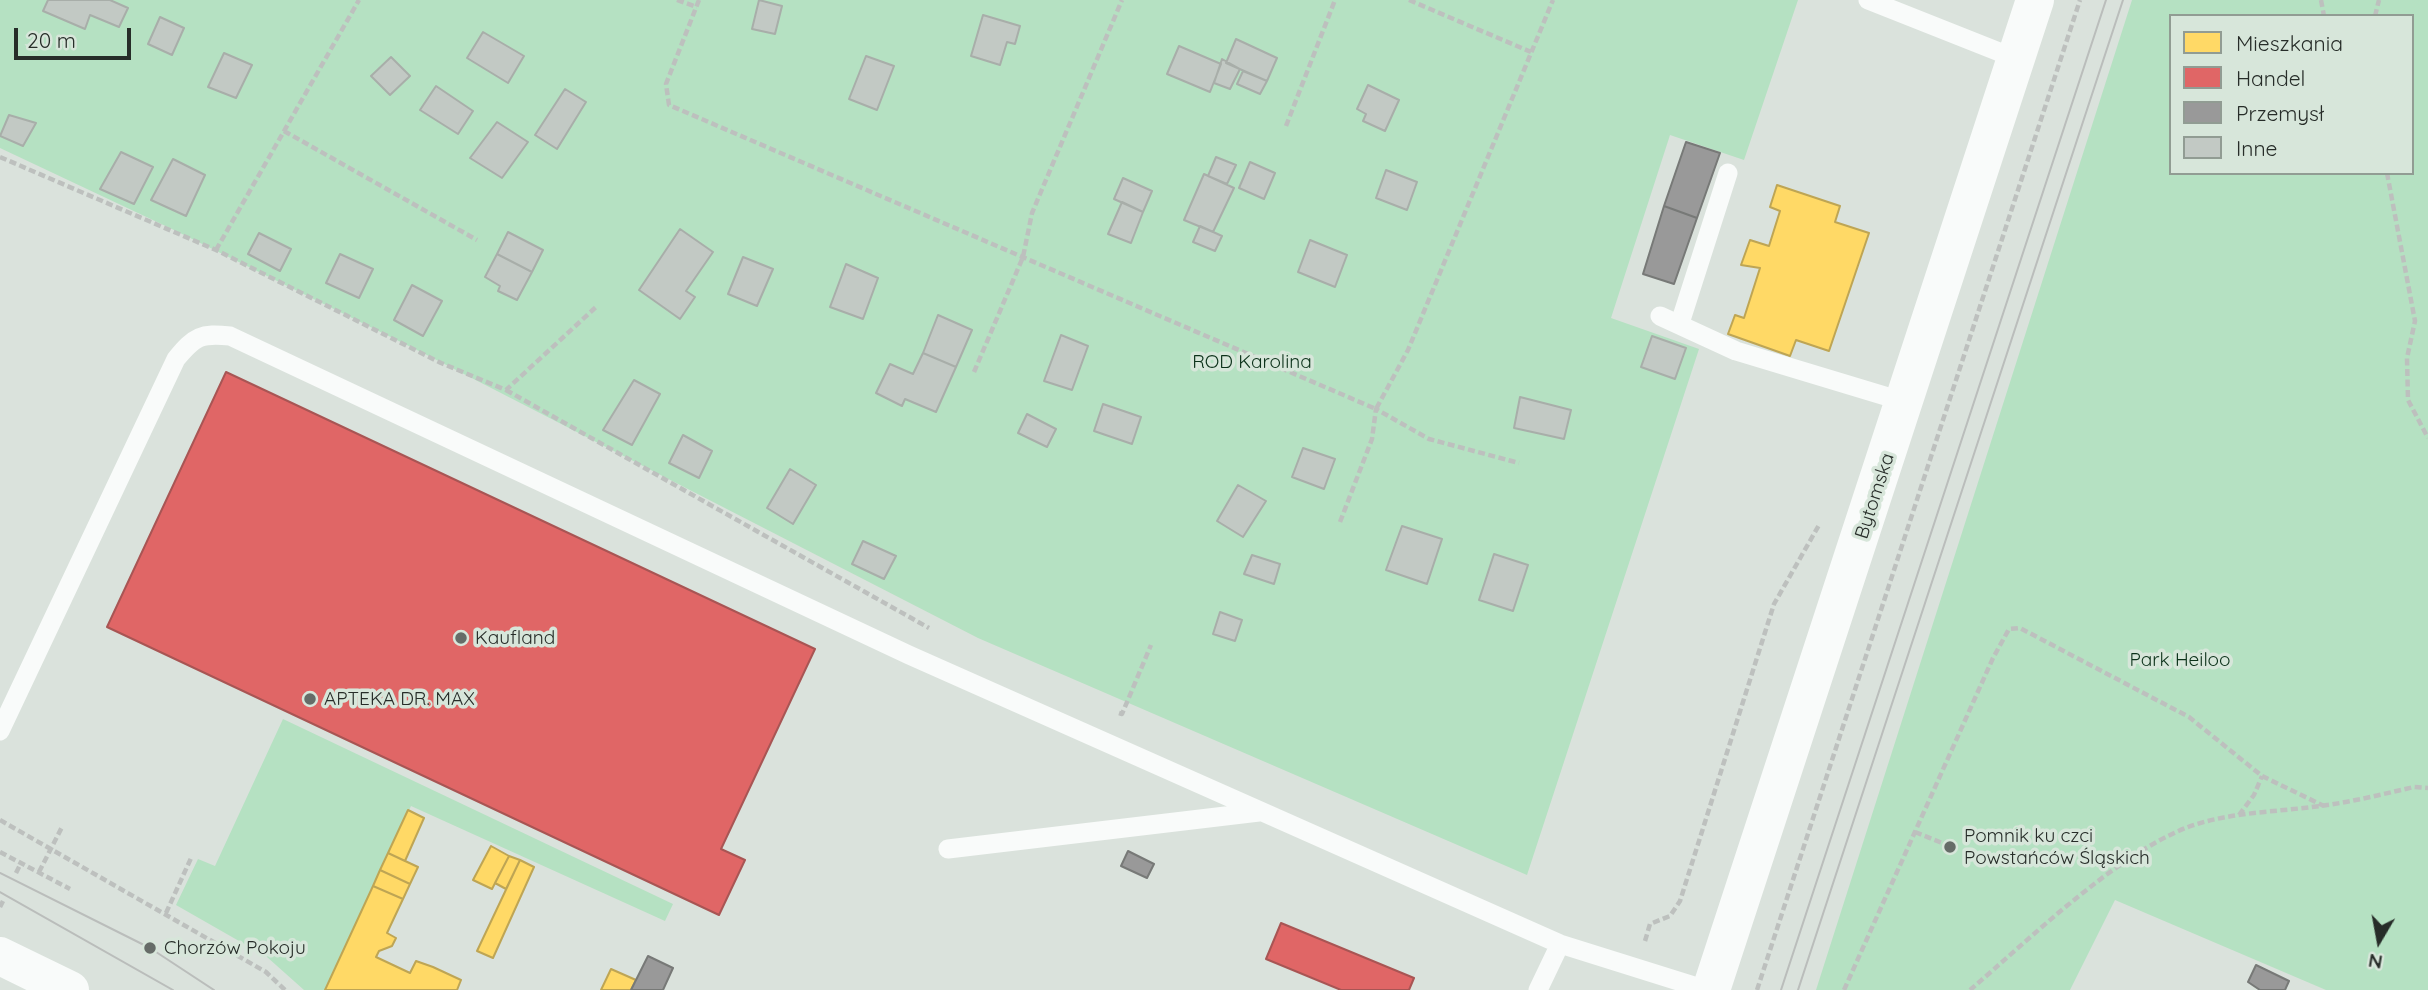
<!DOCTYPE html>
<html>
<head>
<meta charset="utf-8">
<style>
  body { margin:0 }
  #map { position:relative; width:2428px; height:990px; overflow:hidden; background:#dae2dc; font-family:Quicksand,sans-serif }
  canvas { display:block }
  .legend { position:absolute; left:2169px; top:14px; width:245px; height:161px; box-sizing:border-box; background:#d7e6da; border:2px solid #919c93; margin:0; padding:9px 12px; list-style:none; font-size:21px; color:#272d29 }
  .legend li { display:flex; align-items:center; gap:14px; height:35px }
  .legend b { width:35px; border:2px solid #919c93 }
  .north { position:absolute; left:2344px; top:906px; width:70px; height:70px; -webkit-text-stroke:5px #d7e6da; paint-order:stroke; rotate:190deg; font-size:19px; font-weight:700; line-height:28px; text-align:center; color:#272d29 }
  .north::after { content:''; display:block; margin:auto; width:24px; height:32px; background:#272d29; clip-path:polygon(50% 0,100% 100%,50% 72%,0 100%) }
  .scale { position:absolute; left:14px; top:28px; width:117px; height:32px; box-sizing:border-box; border:4px solid #272d29; border-top:0; padding-left:9px; font-size:21px; line-height:24px; white-space:nowrap; color:#272d29; -webkit-text-stroke:5px #d7e6da; paint-order:stroke }
</style>
</head>
<body>
<div id="map">
<canvas width="2428" height="990"></canvas>
<ul class="legend">
<li><b style="height:19px;background:#ffd966"></b>Mieszkania</li>
<li><b style="height:19px;background:#e06666"></b>Handel</li>
<li><b style="height:19px;background:#999"></b>Przemysł</li>
<li><b style="height:19px;background:#c2c9c4"></b>Inne</li>
</ul>
<div class="north">N</div>
<div class="scale">20 m</div>
</div>
<script>
const ctx = document.querySelector('canvas').getContext('2d');
ctx.lineJoin = 'round';
function fill(path, color) {
  ctx.fillStyle = color;
  ctx.fill(path, 'evenodd');
}
function trace(path, color, width, dash) {
  ctx.strokeStyle = color;
  ctx.lineWidth = width;
  ctx.lineCap = dash ? 'butt' : 'round';
  ctx.setLineDash(dash || []);
  ctx.stroke(path);
}
function label(font, color, halo, rows, align = 'center') {
  ctx.font = font + ' Quicksand,sans-serif';
  ctx.lineWidth = 7;
  ctx.setLineDash([]);
  ctx.textBaseline = 'middle';
  ctx.strokeStyle = halo;
  ctx.fillStyle = color;
  for (const [text, x, y, turn = 0] of rows) {
    ctx.save();
    ctx.translate(x, y);
    ctx.rotate((+turn || 0) * Math.PI / 180);
    ctx.textAlign = isNaN(turn) ? turn : align;
    if (halo) ctx.strokeText(text, 0, 0);
    ctx.fillText(text, 0, 0);
    ctx.restore();
  }
}
fill(new Path2D(`
  M0,0H1798L1744,160L1670,135L1611,318L1699,349L1527,875L978,638L423,353L174,230L0,148Z
  M2132,0H2428V990H2326L2115,900L2070,990H1816ZM2171,16H2412V173H2171Z
  M283,719L673,904L665,921L411,806L325,990H304L267,957L176,905L198,859L215,866Z`), '#b5e1c2');
const homes = new Path2D(`
  M1777,185L1840,206L1835,222L1869,233L1829,351L1796,340L1790,356L1728,334L1735,315L1744,318L1760,268L1741,265L1750,240L1769,246L1780,211L1770,207Z
  M408,810L424,818L405,861L388,853Z
  M491,846L509,856L492,889L473,880Z
  M388,853L418,867L410,884L380,870Z
  M509,856L520,860L506,889L495,883Z
  M520,860L534,867L493,958L477,951Z
  M380,870L410,884L403,899L373,886Z
  M373,886L403,899L387,933L396,938L392,946L379,951L376,957L410,973L416,961L433,967L461,980L457,990H325Z
  M611,969L636,980L631,990H601Z`);
fill(homes, '#ffd966');
trace(homes, '#bea554', 2);
const shops = new Path2D(`
  M226,372L815,649L721,849L745,860L719,915L107,627Z
  M1281,923L1414,978L1409,990H1341L1266,959Z`);
fill(shops, '#e06666');
trace(shops, '#a85554', 2);
const industry = new Path2D(`
  M1686,142L1720,153L1697,218L1664,206Z
  M1664,206L1697,218L1674,284L1643,274Z
  M1128,851L1154,864L1147,878L1121,866Z
  M648,956L673,968L663,990H631Z
  M2256,965L2289,981L2285,990H2260L2248,982Z`);
fill(industry, '#999');
trace(industry, '#777977', 2);
const building = new Path2D(`
  M48,0H110L128,8L119,27L90,15L85,29L43,11Z
  M759,0L782,6L775,34L752,29Z
  M983,15L1020,26L1015,44L1007,42L1000,65L971,56Z
  M160,17L184,28L172,55L148,44Z
  M483,32L524,56L508,83L467,58Z
  M1236,39L1277,58L1267,81L1226,63Z
  M1179,46L1221,64L1210,92L1167,74Z
  M224,53L252,65L236,98L208,87Z
  M866,56L894,66L877,110L849,99Z
  M391,57L410,76L390,95L371,76Z
  M1222,59L1240,69L1230,89L1214,83Z
  M1243,71L1267,81L1260,94L1237,84Z
  M1368,85L1399,100L1385,131L1363,121L1366,114L1357,109Z
  M436,86L473,111L458,134L420,110Z
  M565,89L586,102L557,149L535,135Z
  M9,115L36,123L23,146L0,136Z
  M497,122L528,142L502,178L470,158Z
  M121,152L153,167L134,204L100,189Z
  M1216,157L1236,165L1227,184L1208,176Z
  M173,159L205,175L186,216L151,200Z
  M1250,162L1275,173L1264,199L1239,188Z
  M1386,170L1417,182L1407,210L1376,198Z
  M1204,174L1234,188L1213,232L1184,220Z
  M1123,178L1152,191L1143,212L1114,199Z
  M1122,202L1143,212L1131,243L1108,234Z
  M1200,226L1222,236L1215,251L1193,242Z
  M680,229L713,252L686,291L695,297L680,319L639,290Z
  M508,232L543,250L532,272L497,254Z
  M259,233L291,249L280,271L248,254Z
  M1310,240L1347,255L1335,287L1298,272Z
  M340,254L373,269L359,298L326,283Z
  M497,254L532,272L517,300L498,291L500,286L485,277Z
  M743,257L773,269L757,306L728,294Z
  M846,264L878,278L863,319L830,307Z
  M412,285L442,301L423,336L394,320Z
  M938,315L972,330L956,367L923,353Z
  M1061,335L1088,346L1072,390L1044,381Z
  M1652,336L1686,348L1675,379L1641,367Z
  M923,353L956,367L936,412L905,399L902,406L876,393L890,364L913,374Z
  M634,380L660,394L632,445L603,430Z
  M1520,397L1571,410L1564,439L1514,428Z
  M1103,404L1141,417L1132,444L1094,431Z
  M1027,414L1056,429L1047,447L1018,433Z
  M683,435L712,451L699,478L669,463Z
  M1303,448L1335,459L1324,489L1292,477Z
  M790,469L816,485L793,524L767,508Z
  M1238,485L1266,501L1243,537L1217,521Z
  M1402,526L1442,539L1427,584L1386,570Z
  M863,541L896,556L884,579L852,564Z
  M1494,554L1528,565L1513,611L1479,600Z
  M1252,555L1280,564L1274,584L1244,574Z
  M1220,612L1242,620L1235,641L1213,634Z`);
fill(building, '#c2c9c4');
trace(building, '#a8aea9', 2);
trace(new Path2D(`
  M677,0L697,7
  M699,0L666,84L669,105L1376,409L1408,350L1553,0
  M1409,0L1531,52
  M2321,0L2324,16
  M2375,16L2379,0
  M1286,126L1335,0
  M284,131L477,240
  M0,157L216,250L441,363L506,390L596,307
  M2387,173L2415,321L2407,358L2408,400L2428,438
  M216,250L359,0
  M974,372L1023,257L1032,213L1122,0
  M506,390L929,628
  M1340,522L1372,439L1376,409L1429,439L1519,463
  M1119,713L1122,714L1151,645
  M2239,815L2254,795L2262,776
  M0,820L266,972L285,990
  M1915,832L1947,845
  M0,852L70,889
  M39,872L62,827
  M16,873L21,863
  M0,907L3,901
  M166,913L192,856
  M1645,941L1650,924L1670,916L1680,901L1774,604L1819,525
  M1757,990L2080,0
  M1844,990L1993,658L2009,629L2020,628L2189,717L2262,776L2324,806
  M1970,990C2031,938 2114,856 2188,827C2229,812 2277,812 2320,806C2352,802 2383,794 2414,787L2428,788`), '#bdc0be', 4.5, [7, 3.5]);
trace(new Path2D(`
  M1868,0L2017,59
  M1660,316L1736,351L1905,402
  M1680,323L1728,173
  M0,731L176,359C195,336 201,333 230,336L909,655L1560,944L1707,990
  M948,849L1259,812
  M1538,990L1560,944`), '#f9fbfa', 19);
trace(new Path2D(`
  M0,956L70,990`), '#f9fbfa', 38);
trace(new Path2D(`
  M1711,990L2035,0`), '#f9fbfa', 38);
trace(new Path2D(`
  M0,873L150,948L214,990
  M0,892L173,990
  M1781,990L2106,0
  M1798,990L2123,0`), '#babdbb', 2);
for (const [x, y, r, color] of [
  [461,638,7,"#666c68"],
  [310,699,7,"#666c68"],
  [1950,847,7,"#666c68"],
  [150,948,7,"#666c68"]
]) {
  const dot = new Path2D();
  dot.arc(x, y, r, 0, 2 * Math.PI);
  ctx.fillStyle = color;
  ctx.fill(dot);
  trace(dot, '#d7e6da', 2.5);
}
label('19px', '#0c321a', '#d7e6da', [
  ["ROD Karolina",1252,362],
  ["Park Heiloo",2180,660]
]);
label('19px', '#272d29', '#d7e6da', [
  ["Bytomska",1875,496,-72]
]);
label('19px', '#272d29', '#d7e6da', [
  ["Kaufland",475,638],
  ["APTEKA DR. MAX",324,699],
  ["Pomnik ku czci",1964,836],
  ["Powstańców Śląskich",1964,858],
  ["Chorzów Pokoju",164,948]
], 'left');
</script>
</body>
</html>
